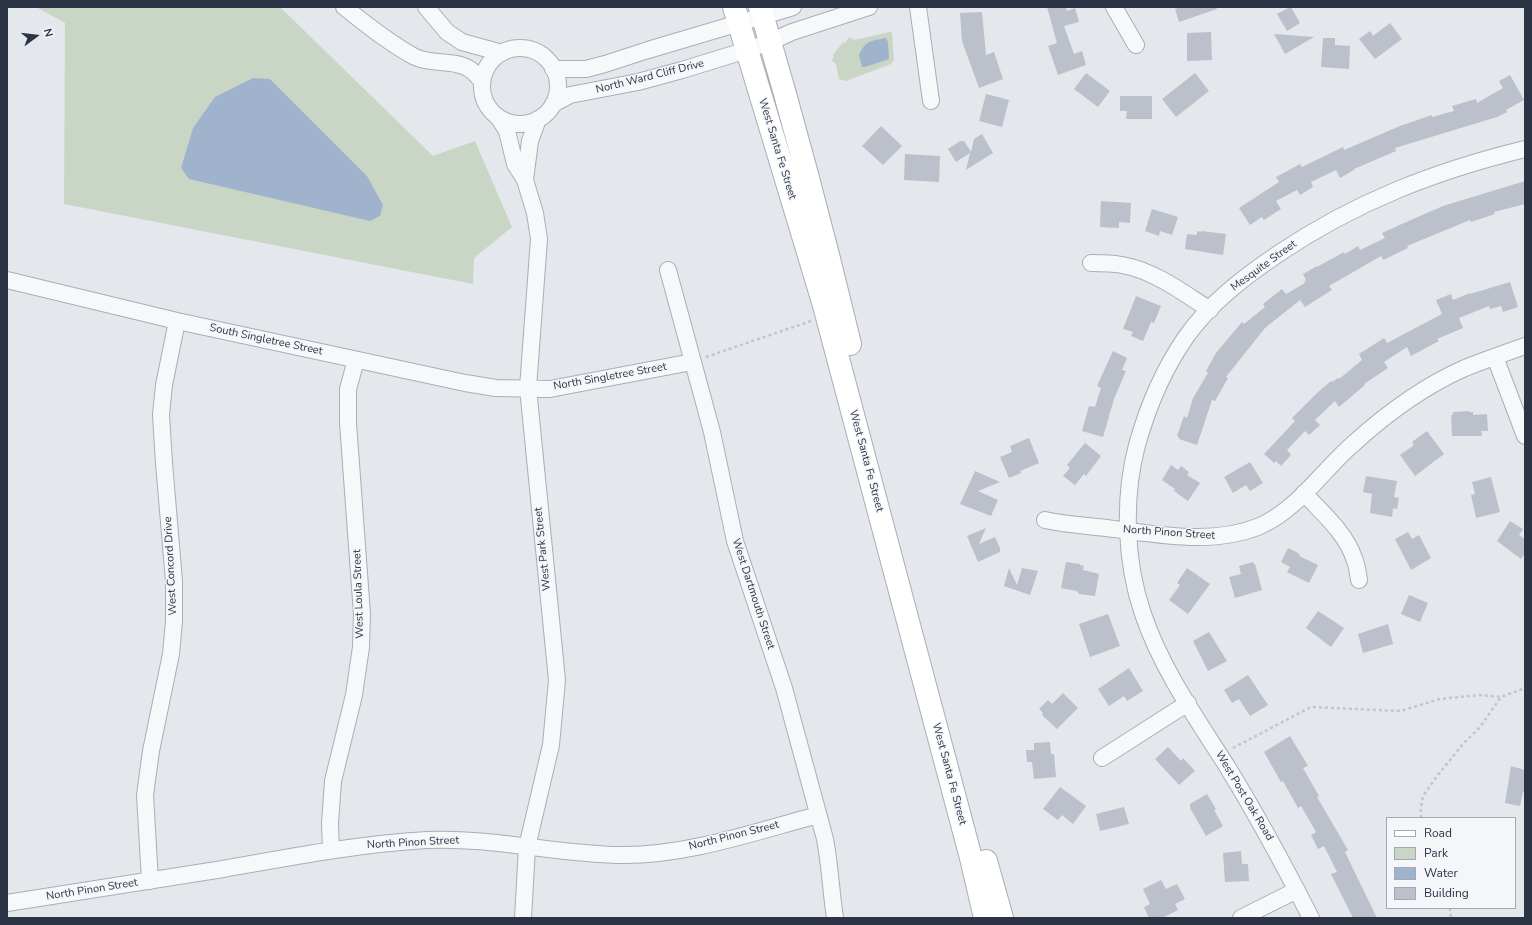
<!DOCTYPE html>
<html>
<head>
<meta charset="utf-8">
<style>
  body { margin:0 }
  #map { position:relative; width:1532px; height:925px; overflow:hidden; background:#e4e7ec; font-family:"Nunito Sans",sans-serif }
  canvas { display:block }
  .frame { position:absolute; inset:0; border:8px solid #2b3445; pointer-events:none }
  .legend { position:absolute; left:1386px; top:817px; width:130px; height:92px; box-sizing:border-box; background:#f4f6f9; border:1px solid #a4a8b1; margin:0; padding:5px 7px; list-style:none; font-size:12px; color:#2b3445 }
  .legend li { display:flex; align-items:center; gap:8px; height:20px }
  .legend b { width:20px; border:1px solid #a4a8b1 }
  .north { position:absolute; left:16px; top:16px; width:40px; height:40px; -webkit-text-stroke:3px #f4f6f9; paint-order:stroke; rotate:75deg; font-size:11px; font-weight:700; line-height:16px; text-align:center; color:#2b3445 }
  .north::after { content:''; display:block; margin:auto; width:14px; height:18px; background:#2b3445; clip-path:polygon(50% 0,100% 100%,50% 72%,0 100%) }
</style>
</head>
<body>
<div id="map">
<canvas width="1532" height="925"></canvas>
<div class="frame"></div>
<ul class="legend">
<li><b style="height:5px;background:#fff"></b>Road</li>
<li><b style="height:11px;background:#c9d6c5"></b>Park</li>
<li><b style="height:11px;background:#9fb4cc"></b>Water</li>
<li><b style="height:11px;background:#bbc0ca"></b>Building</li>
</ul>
<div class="north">N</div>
</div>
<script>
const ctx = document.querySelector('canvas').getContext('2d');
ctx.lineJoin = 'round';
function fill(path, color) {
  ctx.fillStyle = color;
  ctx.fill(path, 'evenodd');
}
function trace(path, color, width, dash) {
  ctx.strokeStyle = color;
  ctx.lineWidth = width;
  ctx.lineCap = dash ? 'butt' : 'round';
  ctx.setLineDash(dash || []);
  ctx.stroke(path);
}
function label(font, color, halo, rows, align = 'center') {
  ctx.font = font + ' "Nunito Sans",sans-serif';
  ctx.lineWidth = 3;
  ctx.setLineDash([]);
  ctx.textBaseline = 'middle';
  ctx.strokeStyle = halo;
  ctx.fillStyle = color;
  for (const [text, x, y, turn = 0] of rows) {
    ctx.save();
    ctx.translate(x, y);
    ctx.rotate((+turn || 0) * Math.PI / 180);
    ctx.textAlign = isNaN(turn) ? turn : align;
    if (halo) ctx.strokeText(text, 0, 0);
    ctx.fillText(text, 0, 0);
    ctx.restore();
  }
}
fill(new Path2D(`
  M36,7H280L433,156L475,141L512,227L474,258L473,284L64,204L65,23Z
  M890,32L892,33L894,60L891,64L846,81L839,79L836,64L832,61L834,56L833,55L843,42L845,43L849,37L854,40Z`), '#c9d6c5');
fill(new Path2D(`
  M886,38L888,42L889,59L865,67H862L859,55C866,40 871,41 886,38Z
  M253,78L270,79L367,176L383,205L380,216L370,221L189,179L181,168L193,128L215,97Z`), '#9fb4cc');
fill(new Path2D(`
  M1047,7H1066L1067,11L1075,8L1079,22L1064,26L1074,54L1082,51L1086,65L1058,75L1048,46L1057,43Z
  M1181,7H1216L1217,9L1179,22L1175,9Z
  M1290,7H1291L1300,23L1287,31L1277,14Z
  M982,12L986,55L994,52L1003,79L979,88L962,41L960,13Z
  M1390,23L1402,39L1375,59L1359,39L1370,31L1373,36Z
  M1211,32L1212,60L1187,61V33Z
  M1274,34L1314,37L1285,54Z
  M1323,38H1335V45L1350,46L1349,69L1321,67Z
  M1086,73L1110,91L1098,107L1074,89Z
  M1195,73L1209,91L1176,117L1162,99Z
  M1510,75L1524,100L1506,110L1507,112L1497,117L1395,148L1396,151L1354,169V170L1340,178L1336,170L1311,182L1313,187L1300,195L1297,190L1276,201L1281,209L1264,220L1262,217L1250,225L1239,208L1279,182L1276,177L1300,164L1302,167L1343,147L1344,150L1400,126L1432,115V117L1454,111L1452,106L1476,99L1477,103L1503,88L1499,81Z
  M986,94L1009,100L1002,127L979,121Z
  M1120,96H1152V119H1126L1127,111H1120Z
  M881,126L902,146L883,165L862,146Z
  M982,134L993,153L966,170L970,153L956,162L948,149L960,141H964L971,152L974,139Z
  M905,154L940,156L939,182L904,180Z
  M1525,181V204L1494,212L1495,214L1471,222L1470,220L1407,246L1408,248L1383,260L1381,256L1329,286L1332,290L1305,307L1300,300L1265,328L1226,377L1228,378L1215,401L1212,400L1197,445L1179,439V437L1177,436L1184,416L1187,418L1193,398L1208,373L1206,371L1216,353L1242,322L1244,324L1265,307L1263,304L1282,289L1286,294L1305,283L1304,282L1306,280L1303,274L1317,266V267L1344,252L1345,254L1358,246L1360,250L1385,238L1382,233L1404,223L1443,206Z
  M1101,201L1131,203L1130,223L1119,222V228L1100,227Z
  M1152,209L1178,217L1172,235L1160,231L1159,236L1145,231Z
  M1197,231L1201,232V231L1226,234L1223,255L1185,249L1187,234L1197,235Z
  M1510,282L1518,307L1503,312L1501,306L1490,309L1489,306L1459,318L1463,328L1437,339L1439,341L1411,356L1407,347L1384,362L1388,368L1364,384L1365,385L1339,407L1335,401L1315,420L1320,425L1309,435L1305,431L1287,450L1291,455L1281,466L1276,461L1274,463L1264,454L1295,421L1292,418L1317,393L1331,381L1332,382L1338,378L1339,379L1362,360L1359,354L1384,338L1387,343L1442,314L1436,300L1451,294L1453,300L1470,293V294Z
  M1136,296L1161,306L1154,323L1151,322L1143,341L1131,336L1133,332L1123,329Z
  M1113,351L1127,358L1122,370L1126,371L1114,399L1103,437L1082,431L1089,406L1095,407L1101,388L1097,386Z
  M1469,411V412H1473V415L1487,414L1488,431H1481L1482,436H1452L1451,415H1453V412Z
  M1427,431L1444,454L1415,476L1400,455L1414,445L1412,442Z
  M1029,438L1039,463L1020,471L1021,473L1009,478L1000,457L1012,452L1010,446Z
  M1085,443L1101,456L1086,476L1084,474L1075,485L1063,476L1070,468L1067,465Z
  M1250,462L1263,483L1250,491L1246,485L1233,493L1224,477Z
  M1171,465L1178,470L1181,466L1189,472L1187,475L1200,483L1188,501L1174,491L1175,489L1162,480Z
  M975,471L1000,482L978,491L998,500L991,516L960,504Z
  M1366,476L1397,481L1394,497L1399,498L1397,509L1393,508L1392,517L1370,513L1372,494L1363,492Z
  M1491,477L1500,512L1476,518L1471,495L1475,494L1472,482Z
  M1510,521L1523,529L1519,535L1525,539V553L1521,559L1497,541Z
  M986,528L979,544L995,537L1000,548V552L978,562L967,536Z
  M1408,532L1412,539L1419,535L1431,558L1411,570L1395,539Z
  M1288,548L1300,554L1299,556L1318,565L1309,583L1287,572L1290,567L1281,562Z
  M1066,562L1080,564V565L1084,566L1083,570L1099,574L1095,596L1079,594L1077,591L1061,588Z
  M1253,562L1254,564H1255L1262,590L1235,598L1229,577L1241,574L1239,566Z
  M1009,568L1017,585L1022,568L1038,571L1030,595L1004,586Z
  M1187,568L1210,584L1188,614L1169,600L1180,585L1177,583Z
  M1409,595L1428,603L1420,622L1401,614Z
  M1318,611L1344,628L1331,647L1306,628Z
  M1108,614L1120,646L1090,657L1079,624Z
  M1388,624L1393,644L1363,653L1358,634Z
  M1209,632L1227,661L1208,671L1193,641Z
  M1129,668L1143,691L1127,701L1124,696L1109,706L1098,689Z
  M1248,675L1268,705L1250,716L1239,699L1232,703L1224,690Z
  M1063,693L1078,708L1057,729L1042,715L1043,713L1039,709L1048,700L1052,704Z
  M1290,736L1308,766L1303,768L1319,796L1317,797L1348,850L1345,852L1377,918H1353L1331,874L1337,872L1324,846L1318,849L1311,835L1316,832L1301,806L1298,808L1283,781L1281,782L1264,752Z
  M1050,742L1051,754H1054L1056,777L1034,779L1032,762H1027L1026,750H1034V743Z
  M1168,747L1181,761L1183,758L1195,771L1179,785L1155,759Z
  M1511,766L1525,770V792H1523L1520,806L1505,803Z
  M1060,787L1086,806L1073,824L1062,815L1058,820L1043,809Z
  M1207,794L1216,809L1214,810L1223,826L1206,836L1190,808V804Z
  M1124,807L1129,824L1100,831L1096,814Z
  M1241,851L1242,864H1248L1249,881L1225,882L1223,853Z
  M1161,880L1166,889L1177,884L1185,899L1175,904L1178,910L1162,918H1149L1144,907L1150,904L1143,889Z`), '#bbc0ca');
const street = new Path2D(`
  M344,7C366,24 390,44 415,57C431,65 456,59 471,70C475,73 479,78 482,81
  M426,7L447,32L462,42L502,53
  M918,7L931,101
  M1114,7L1136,45
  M482 86a38 38 0 1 1 76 0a38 38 0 1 1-76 0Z
  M553,69H586L605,64L648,50L793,7
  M553,104L570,95L638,82L682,70L747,50L770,42L792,32L869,7
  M498,117L507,131L515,164L525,180L535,213L539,239L528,388L557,680L551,745L527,847L523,918
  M525,180L530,141L538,119
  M1091,263C1101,263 1112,263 1122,265C1155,271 1182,292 1210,310
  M668,270L712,432L735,541L784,688L825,839C830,865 831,892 835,918
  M7,280L177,321L465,383L496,388L550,389L692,362
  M1495,357L1525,436
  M1304,493C1322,513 1345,532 1354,558C1357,565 1358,573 1359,580
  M1045,520C1068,525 1090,526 1114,529C1162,535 1214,545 1260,526C1297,510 1323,470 1353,444C1386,414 1424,386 1465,368C1485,360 1505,353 1525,346
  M1102,758L1188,703
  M331,850L330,823L333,781L354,695L361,647L362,614L348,423V389L356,360
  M150,881L145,795L151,751L171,654L174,621V581L164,463L161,415L164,385L177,321
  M7,903C79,892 151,881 223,869C291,857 358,844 427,840C492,837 555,854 620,855C686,856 754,832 818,815
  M1241,918L1297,890
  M1311,918C1285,867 1258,817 1228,768C1197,719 1162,670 1143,614C1125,562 1123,498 1137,445C1148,406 1163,370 1186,337C1210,303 1244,277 1278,254C1355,202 1435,171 1525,149`);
const secondary = new Path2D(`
  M734,7L823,302L971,858L985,918
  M760,7C793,119 823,231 850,344
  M986,861L1002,918`);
trace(street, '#a9aeb7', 18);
trace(secondary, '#a9aeb7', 24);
trace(new Path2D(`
  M706,357L811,321
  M1233,748L1311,707L1400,711L1440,699L1480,695L1501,697L1525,688
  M1421,818V807L1423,796L1437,776L1463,744L1480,727L1501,697
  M1450,908L1451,918`), '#c2c5cb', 2.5, [3, 3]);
trace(street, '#f7f8fa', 16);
trace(secondary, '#fff', 22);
label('11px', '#2b3445', '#f4f6f9', [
  ["North Ward Cliff Drive",650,77,-14],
  ["West Santa Fe Street",777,149,73],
  ["Mesquite Street",1264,266,-36],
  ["South Singletree Street",266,340,12],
  ["North Singletree Street",610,377,-10],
  ["West Santa Fe Street",866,461,75],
  ["North Pinon Street",1169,533,4],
  ["West Park Street",543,549,-96],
  ["West Concord Drive",171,566,-93],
  ["West Loula Street",359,594,-92],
  ["West Dartmouth Street",753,594,72],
  ["West Santa Fe Street",949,774,75],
  ["West Post Oak Road",1244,796,59],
  ["North Pinon Street",734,836,-14],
  ["North Pinon Street",413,843,-3],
  ["North Pinon Street",92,890,-9]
]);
</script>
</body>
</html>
